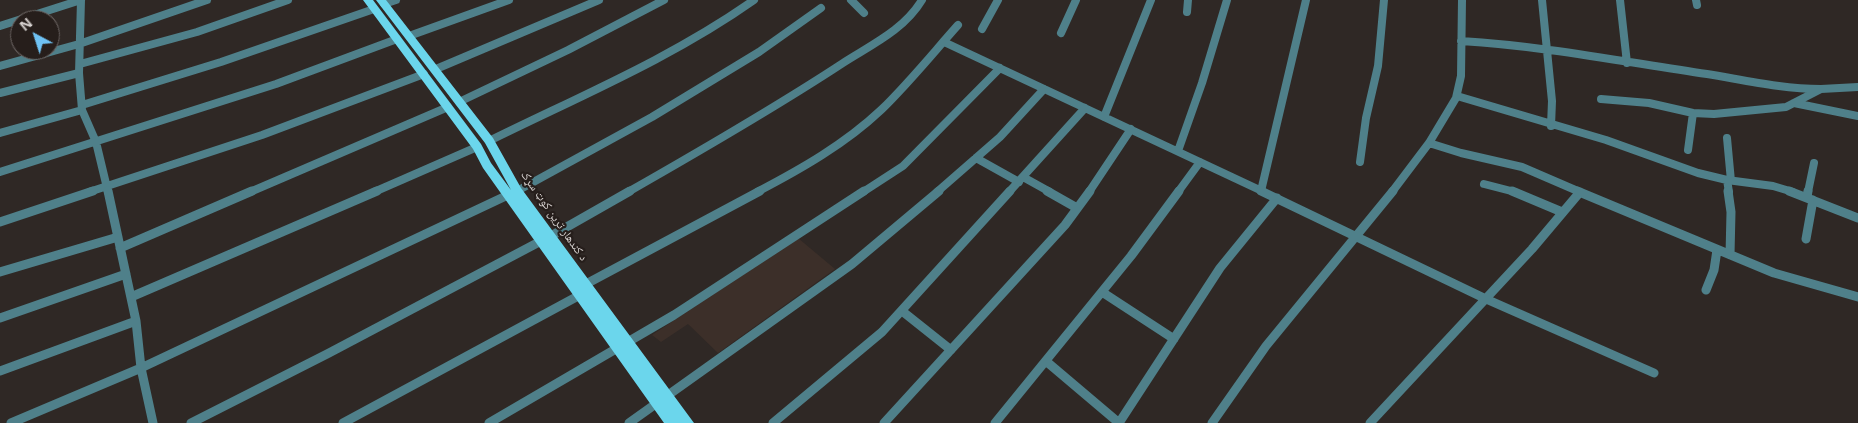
<!DOCTYPE html>
<html>
<head>
<meta charset="utf-8">
<style>
  body { margin:0 }
  #map { position:relative; width:1858px; height:423px; overflow:hidden; background:#2f2825; font-family:"Open Sans",sans-serif }
  canvas { display:block }
  .north { position:absolute; left:10px; top:10px; width:50px; height:50px; box-sizing:border-box; background:#261e1b; border:1px solid #6d6664; border-radius:50%; rotate:320deg; font-size:14px; font-weight:700; line-height:20px; text-align:center; color:#d8d3d1 }
  .north::after { content:''; display:block; margin:auto; width:18px; height:22px; background:#6fc2f4; clip-path:polygon(50% 0,100% 100%,50% 72%,0 100%) }
</style>
</head>
<body>
<div id="map">
<canvas width="1858" height="423"></canvas>
<div class="north">N</div>
</div>
<script>
const ctx = document.querySelector('canvas').getContext('2d');
ctx.lineJoin = 'round';
function fill(path, color) {
  ctx.fillStyle = color;
  ctx.fill(path, 'evenodd');
}
function trace(path, color, width, dash) {
  ctx.strokeStyle = color;
  ctx.lineWidth = width;
  ctx.lineCap = dash ? 'butt' : 'round';
  ctx.setLineDash(dash || []);
  ctx.stroke(path);
}
function label(font, color, halo, rows, align = 'center') {
  ctx.font = font + ' "Open Sans","Noto Naskh Arabic",sans-serif';
  ctx.lineWidth = 4.5;
  ctx.setLineDash([]);
  ctx.textBaseline = 'middle';
  ctx.strokeStyle = halo;
  ctx.fillStyle = color;
  for (const [text, x, y, turn = 0] of rows) {
    ctx.save();
    ctx.translate(x, y);
    ctx.rotate((+turn || 0) * Math.PI / 180);
    ctx.textAlign = isNaN(turn) ? turn : align;
    if (halo) ctx.strokeText(text, 0, 0);
    ctx.fillText(text, 0, 0);
    ctx.restore();
  }
}
fill(new Path2D(`
  M798,238L835,269L718,353L688,324L661,342L652,335Z`), '#3c2f29');
trace(new Path2D(`
  M81,0L79,73L82,110L96,142L108,192
  M851,0L864,13
  M1542,0L1552,101L1551,126
  M1620,0L1627,63
  M1696,0L1697,5
  M384,4L396,0
  M1187,12L1188,0
  M0,26L81,0
  M982,29L998,0
  M1061,33L1076,0
  M409,36L509,0
  M1461,41C1544,46 1625,62 1707,74C1744,80 1783,89 1821,89
  M944,42L1264,192
  M80,64L197,32L288,0
  M0,66L79,44L207,0
  M436,69L599,0
  M0,93L79,73
  M1457,96L1606,140L1698,173L1727,180L1773,186L1793,192
  M1601,99L1649,103L1693,113L1714,114L1786,107L1821,89L1858,87
  M459,102L568,50L664,0
  M1794,103L1858,116
  M82,105L221,62L374,9
  M1104,117L1151,0
  M0,133L82,110
  M1727,138L1731,181
  M489,141C578,97 672,58 754,0
  M1429,143L1461,153L1522,167L1580,192
  M1688,150L1693,113
  M1178,151L1202,83L1227,0
  M976,158L1019,182
  M1360,162L1366,118L1378,66L1384,0
  M0,172L276,84L397,39
  M1023,177L1050,192
  M1727,180L1729,192
  M1484,184L1515,192
  M517,191L652,117L759,52L821,8
  M1261,191L1306,0
  M89,192L262,135L424,74
  M250,192L448,107
  M374,192L477,147
  M628,192C700,151 773,109 843,63C871,45 904,30 922,0
  M757,192C801,169 845,144 881,110C908,84 933,53 958,25
  M863,192L903,166L1000,68
  M937,192L1000,137L1044,89
  M1009,192L1085,108
  M1089,192L1131,129
  M1178,192L1200,162
  M1392,192L1429,143L1456,98L1461,76L1462,0
  M1808,192L1814,163`), '#4f808a', 8);
trace(new Path2D(`
  M108,191L136,321L141,368L153,423
  M1047,191L1077,208
  M1261,191L1486,299L1654,373
  M1512,191L1562,212
  M1577,191L1774,273L1858,297
  M1728,191L1731,212L1730,255
  M1789,191L1858,218
  M1807,197L1808,191
  M0,222L93,191
  M551,236L630,191
  M1806,239L1813,200
  M120,248L252,191
  M0,272L118,237
  M586,284L760,191
  M1706,290L1714,270L1717,250
  M1102,292L1174,339
  M131,297L377,191
  M902,311L951,350
  M0,318L126,274
  M1047,362L1119,423
  M0,371L136,321
  M11,423L141,368L508,195
  M191,423L329,353L541,241
  M343,423L580,295
  M489,423L674,315L864,191
  M629,423L852,264L939,191
  M773,423L882,332L1010,191
  M884,423L1065,225L1090,191
  M995,423L1131,256L1179,191
  M1119,423L1220,268L1277,198
  M1212,423L1266,346L1393,191
  M1370,423L1532,249L1580,192`), '#4f808a', 9);
fill(new Path2D(`
  M363,0H373L481,144L491,163L511,190L485,143L376,0H386L493,138L521,188L694,423H679L678,421L679,423H664L483,168L473,149Z`), '#6bd6ec');
label('12px', '#d8d3d1', '#261e1b', [
  ["د کندهار ترين کوټ سړک",554,216,55]
]);
</script>
</body>
</html>
